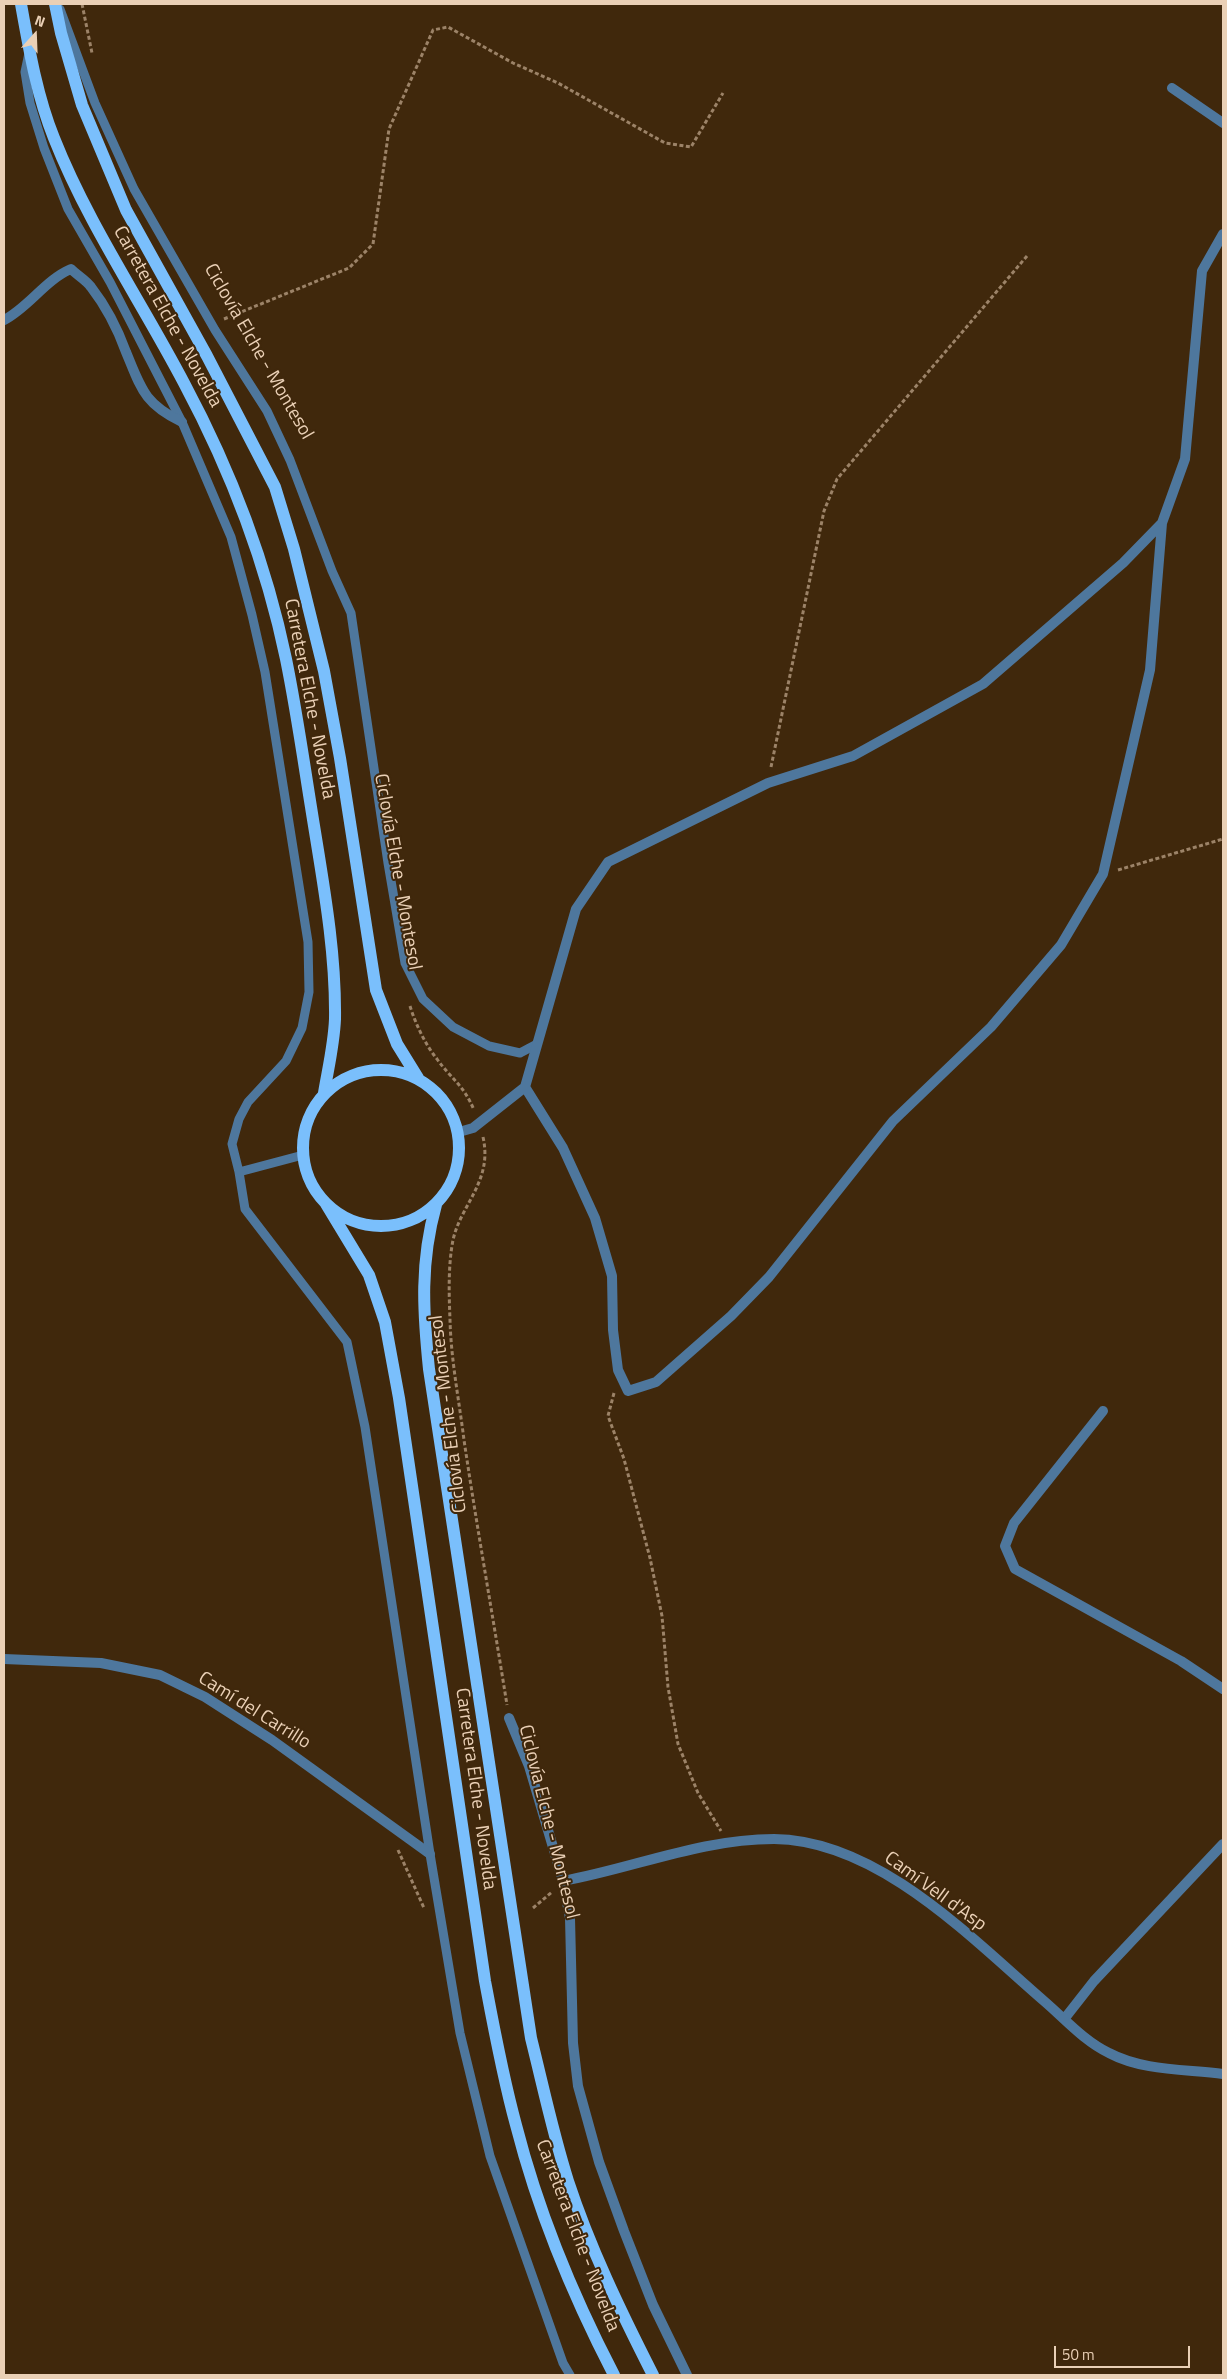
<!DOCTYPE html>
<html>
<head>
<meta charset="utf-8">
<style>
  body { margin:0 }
  #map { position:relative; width:1227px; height:2379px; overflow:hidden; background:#40280c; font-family:"Titillium Web",sans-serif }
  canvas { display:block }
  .frame { position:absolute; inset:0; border:5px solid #ead0b6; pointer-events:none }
  .north { position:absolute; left:10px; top:10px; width:50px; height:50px; -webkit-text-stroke:4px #40280c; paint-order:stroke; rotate:20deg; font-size:14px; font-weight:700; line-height:20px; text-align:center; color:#ead0b6 }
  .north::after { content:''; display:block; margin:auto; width:18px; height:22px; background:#ead0b6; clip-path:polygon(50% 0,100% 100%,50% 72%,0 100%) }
  .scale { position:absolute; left:1054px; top:2346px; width:136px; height:22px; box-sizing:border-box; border:2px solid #ead0b6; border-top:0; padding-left:6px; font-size:15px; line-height:18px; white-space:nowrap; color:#ead0b6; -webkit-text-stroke:4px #40280c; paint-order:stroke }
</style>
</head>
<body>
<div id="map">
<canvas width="1227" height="2379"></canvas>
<div class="frame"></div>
<div class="north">N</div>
<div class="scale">50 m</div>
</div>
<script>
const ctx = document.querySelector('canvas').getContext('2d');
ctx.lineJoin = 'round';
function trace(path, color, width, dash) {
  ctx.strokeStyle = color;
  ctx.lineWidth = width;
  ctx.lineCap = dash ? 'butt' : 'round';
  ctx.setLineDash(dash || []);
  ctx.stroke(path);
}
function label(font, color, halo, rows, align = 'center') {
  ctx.font = font + ' "Titillium Web",sans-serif';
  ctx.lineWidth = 4;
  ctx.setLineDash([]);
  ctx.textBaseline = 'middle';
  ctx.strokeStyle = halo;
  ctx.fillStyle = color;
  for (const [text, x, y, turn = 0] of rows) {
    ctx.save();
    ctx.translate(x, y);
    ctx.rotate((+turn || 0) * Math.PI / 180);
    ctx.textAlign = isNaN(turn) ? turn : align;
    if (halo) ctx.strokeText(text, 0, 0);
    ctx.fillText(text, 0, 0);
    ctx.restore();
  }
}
trace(new Path2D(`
  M82,4L92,53
  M224,319L349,268L373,244L389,129L433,30L448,27L513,63L558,83L665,143L691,147L723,93
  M771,767L824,511L837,479L1027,256
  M1118,870L1223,839
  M410,1006C416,1025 425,1044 437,1059C452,1080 463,1084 474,1110
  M483,1137C493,1181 461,1204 453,1240C448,1266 449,1294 450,1320C451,1360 459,1400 464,1440C477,1528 493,1617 507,1705
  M614,1393L608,1416L624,1459L650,1558L662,1616L668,1687L678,1744L698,1793L721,1831
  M398,1850L424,1908
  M533,1908L552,1892`), '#9c8368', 3, [4, 2.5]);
trace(new Path2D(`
  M60,9L95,103L134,189L215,330L267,411L290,460L332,571L351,613L388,863L405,963L423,999L453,1027L489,1046L520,1053L537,1044
  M29,53L25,72L30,103L44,148L68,209L110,282L182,422L231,537L252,615L265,672L308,942L309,992L302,1028L286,1061L248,1102L239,1119L232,1144L239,1172L245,1209L347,1342L365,1427L430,1854L460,2033L490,2156L563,2363L570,2375
  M239,1172L303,1155`), '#4e779d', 9);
trace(new Path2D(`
  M1172,88L1223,123
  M4,320C29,307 45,280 71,269C77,275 86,280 91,287C105,305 118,330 126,352C141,388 144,404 182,422
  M525,1087L563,1148L595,1218L612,1276L613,1330L618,1370L628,1391L656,1382L731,1316L769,1277L893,1121L991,1027L1061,945L1103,874L1150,670L1162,523
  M459,1132L473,1128L525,1087L576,909L608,862L768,783L853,756L983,684L1123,563L1162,523L1185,459L1202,271L1223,234
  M1103,1411L1014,1523L1005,1546L1015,1569L1181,1661L1223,1689
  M4,1659L101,1663L160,1675L205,1697L272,1740L430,1854
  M509,1718L529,1766L563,1881L570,1918L573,2043L578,2086L599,2162L624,2231L653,2305L687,2375
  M563,1881C634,1868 701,1839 774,1839C878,1840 971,1938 1044,2001C1065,2019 1084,2041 1109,2053C1143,2071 1185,2069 1223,2074
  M1065,2018L1094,1981L1223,1844`), '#4e779d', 10);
trace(new Path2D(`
  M21,4C29,49 37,96 54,138C88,224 141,301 184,383C230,469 266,563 286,659C296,708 303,757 311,807C322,877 336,948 335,1019C334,1044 328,1069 324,1093
  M55,4L61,33L82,105L126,210L207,356L275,487L294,549L324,671L340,758L376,990L397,1044L418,1078
  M303 1148a78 78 0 1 1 156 0a78 78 0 1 1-156 0Z
  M326,1204L369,1275L385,1322L399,1398L485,1981C494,2029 503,2078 516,2125C538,2211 573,2296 614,2375
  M436,1205C420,1262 423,1311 429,1369L531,2038C543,2086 553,2134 568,2181C590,2248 621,2312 653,2375`), '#7abffc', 12);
label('19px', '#ead0b6', '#40280c', [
  ["Carretera Elche - Novelda",167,317,61],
  ["Ciclovía Elche - Montesol",258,352,60],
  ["Carretera Elche - Novelda",309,699,79],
  ["Ciclovía Elche - Montesol",397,872,80],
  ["Ciclovía Elche - Montesol",449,1414,-97],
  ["Camí del Carrillo",254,1711,32],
  ["Carretera Elche - Novelda",475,1789,82],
  ["Ciclovía Elche - Montesol",548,1822,76],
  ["Camí Vell d'Asp",935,1892,36],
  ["Carretera Elche - Novelda",577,2236,69]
]);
</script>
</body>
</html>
